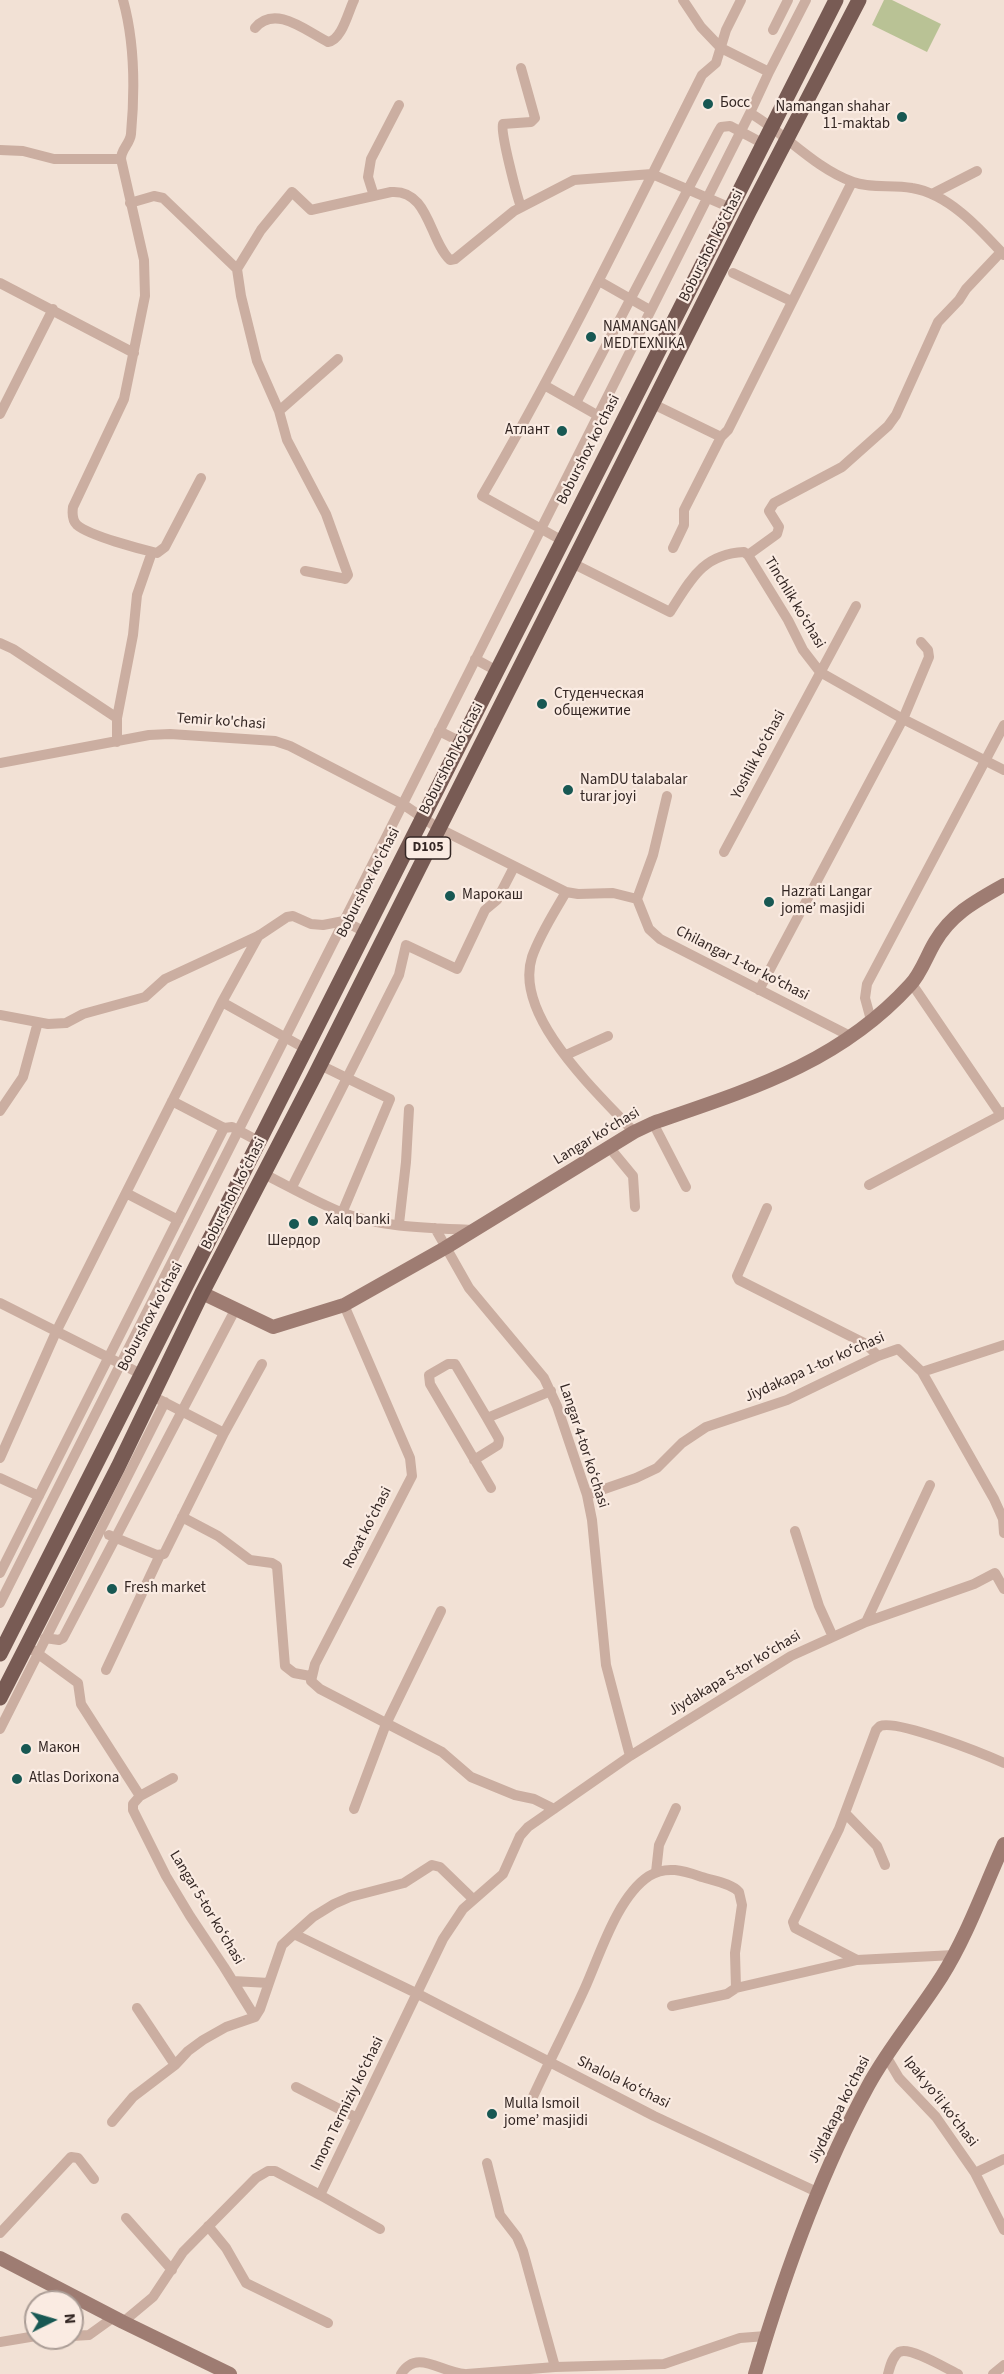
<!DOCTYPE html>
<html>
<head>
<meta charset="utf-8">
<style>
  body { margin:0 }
  #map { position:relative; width:1004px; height:2374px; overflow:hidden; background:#f2e1d5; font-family:"Source Sans 3",sans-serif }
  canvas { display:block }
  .north { position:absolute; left:24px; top:2290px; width:60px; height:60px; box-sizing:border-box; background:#faebe2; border:2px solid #ab9d96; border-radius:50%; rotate:85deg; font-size:16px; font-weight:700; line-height:24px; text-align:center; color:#342724 }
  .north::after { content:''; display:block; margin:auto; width:21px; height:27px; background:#185853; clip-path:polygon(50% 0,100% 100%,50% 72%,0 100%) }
</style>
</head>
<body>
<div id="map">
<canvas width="1004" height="2374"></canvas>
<div class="north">N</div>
</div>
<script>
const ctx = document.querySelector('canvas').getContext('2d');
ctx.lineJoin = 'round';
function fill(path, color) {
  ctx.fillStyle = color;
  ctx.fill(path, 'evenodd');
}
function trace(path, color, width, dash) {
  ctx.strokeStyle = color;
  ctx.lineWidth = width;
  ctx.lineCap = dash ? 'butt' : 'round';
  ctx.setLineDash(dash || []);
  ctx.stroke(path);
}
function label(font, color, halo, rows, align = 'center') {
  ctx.font = font + ' "Source Sans 3",sans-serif';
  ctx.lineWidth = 4.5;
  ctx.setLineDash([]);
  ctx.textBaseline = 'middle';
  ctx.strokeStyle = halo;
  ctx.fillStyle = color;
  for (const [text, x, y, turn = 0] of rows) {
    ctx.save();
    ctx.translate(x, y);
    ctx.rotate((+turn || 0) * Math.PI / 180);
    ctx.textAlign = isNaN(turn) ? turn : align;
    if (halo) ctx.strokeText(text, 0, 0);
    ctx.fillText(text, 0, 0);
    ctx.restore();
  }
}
fill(new Path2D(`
  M884,0H892L941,24L927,52L872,25Z`), '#b9c295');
trace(new Path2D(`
  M123,0C135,43 135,90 131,134C130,144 121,149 121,159L144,260L145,296L124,399L73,507C72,514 72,520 77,525C90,536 140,549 157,553L165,547L201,478
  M683,0L701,27L721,48L769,72L750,113C786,134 813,167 853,182C871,189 893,184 912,188C949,194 980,229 1004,255
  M255,28C275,4 306,31 328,42C342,40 348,12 354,0
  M773,30L788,0
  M521,68L535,118L531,122L503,124C500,132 517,196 521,207
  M769,72L806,0
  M0,150L23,151L54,159H121
  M932,194L977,171
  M374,196L368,177L371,159L399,105
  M130,203L154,196L163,198L237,269L261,230L292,192L311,210L391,192C429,189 429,240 450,260L455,259L514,211L574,180L652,174L731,208
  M237,269L241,296L257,361L279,411L287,440L326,514L348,575L345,579L341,578L305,571
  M733,273L791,301
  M599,281L650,310
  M0,283L134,353
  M544,385L597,415
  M576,403L718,132L721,127L730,126L764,144
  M653,404L721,437
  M279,411L338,359
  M0,414L53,309
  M563,541L482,496C562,359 631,216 702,75L716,63L726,30L741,0
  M673,548L684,525V510L721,437L728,430L852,182
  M748,555L777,534L779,527L769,511L774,503L842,467L888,426L896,415L938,322L959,300L966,289L1001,252
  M572,563L670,612C690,581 702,554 744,552L748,555L788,620L803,650L820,672L903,719L1004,770
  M0,643L13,649L117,718
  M475,659L497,671
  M439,731L461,742
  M117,742V718L133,635L137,595L152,552
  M0,763L149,735L170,734L275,741L290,746L404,805L438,828L566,892L578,894L613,893L637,899L649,929L660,939L852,1037
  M724,852L856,606
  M566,892C554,913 540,934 532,957C513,1016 597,1092 634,1132
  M637,899L653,855L667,796
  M912,984L1001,1115L1004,1112
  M759,990L903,719L929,657L928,650L921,642
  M222,1002L306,1049
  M0,1015L48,1024L66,1023L83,1014L145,997L165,979L260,935L287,917L293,916L311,924L323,925L344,921L750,113
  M871,1020L865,998L867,984L1004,725
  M566,1055L608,1036
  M320,1065L390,1099L342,1213
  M172,1101L224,1128
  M0,1111L23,1077L38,1022
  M653,1123L686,1187
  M609,1147L633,1176L635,1207
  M264,1174C290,1187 316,1202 343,1213C383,1228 432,1228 475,1230
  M869,1185L1001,1115
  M292,1187L399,975L406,945L457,969L485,910L497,900L514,867
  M126,1193L178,1220
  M767,1208L737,1276L739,1280L866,1344L878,1356
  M399,1224L406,1162L409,1109
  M435,1228L469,1288L544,1378L557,1406L587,1495L592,1520L606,1665L630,1756
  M0,1303L141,1374
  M344,1305L410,1458L412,1476L315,1664L311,1681L320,1689L442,1752L471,1777L515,1795L534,1799L554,1809
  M922,1372L1004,1345
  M224,1433L262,1364
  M0,1458L56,1332L222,1002L259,935
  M474,1460L498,1445L499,1439L487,1418
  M0,1478L39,1496
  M491,1488L430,1384L429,1375L448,1364H455L487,1418L551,1391
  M587,1495L636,1478L657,1468L682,1443L706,1427L787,1400L878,1356L898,1349L922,1372L994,1499L1003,1519L1004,1533
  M182,1517L218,1536L250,1560L272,1563L277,1566L285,1666L294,1673L310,1676
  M795,1531L819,1606L833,1637
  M109,1535L157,1555L164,1554L224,1433L160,1400
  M0,1573L224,1128L232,1127L260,1142
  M0,1603L344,921L365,932
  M866,1622L930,1485
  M45,1638L59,1640L63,1638L235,1310
  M26,1645L78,1683L81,1704L140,1796L133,1804V1810L166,1876L190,1916L224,1967L255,2017
  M106,1670L160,1555
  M0,1729L165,1402
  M140,1796L173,1778
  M354,1809L386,1724L441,1611
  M845,1813L877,1846L885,1865
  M656,1872L659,1845L676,1808
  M294,1934L313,1917L334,1904L350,1897L404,1883L432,1865L440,1867L473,1899
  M954,1955L857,1960L795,1928L793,1922L839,1829L876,1730L880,1726C897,1719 984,1754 1004,1763
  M233,1981L269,1983
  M672,2006L727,1994L736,1988L857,1960
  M137,2008L175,2065
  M255,2017L260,2009L282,1945L294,1934L418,1994L654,2116L817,2192
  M886,2056L899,2078L936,2117L975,2173L1004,2230
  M296,2087L357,2118
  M531,2101C548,2064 567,2027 584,1990C600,1955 617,1897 649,1876C667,1865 684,1871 702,1877C714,1881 731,1883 739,1892L742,1905L735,1953L736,1988
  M112,2122L133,2097L175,2065L188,2051L203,2040L226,2027L255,2017
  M487,2163L500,2215L517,2237L523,2251L555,2367
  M975,2173L1004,2159
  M320,2195L380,2229
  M126,2218L172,2270
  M208,2226L226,2248L246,2283L328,2323
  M0,2233L71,2157L78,2158L94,2179
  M123,2322L153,2297L183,2252L256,2178L268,2171H275L320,2195L443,1939L463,1909L503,1874L520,1836L528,1827L630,1756L791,1656L866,1622L974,1584L995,1573L1004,1589
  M72,2336L89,2335L114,2317
  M0,2342L36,2336
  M401,2374C417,2348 441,2373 465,2374
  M467,2374L555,2367L664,2364L740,2338L766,2336
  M888,2374C890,2367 892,2357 899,2352C910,2346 947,2369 958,2374
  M993,2374L1004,2365`), '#cbaea1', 10);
trace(new Path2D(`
  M202,1293L273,1327L344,1305L445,1248L634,1132L653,1123C749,1090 839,1063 910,985C921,974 927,955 935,942C952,913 976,901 1004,885
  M0,2258L123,2322L230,2374
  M755,2374C784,2275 819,2176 868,2086C889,2047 918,2014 942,1976C967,1936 984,1888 1004,1844`), '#9e7c72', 14);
trace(new Path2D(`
  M0,1654L836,0
  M0,1698L118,1467L202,1293L314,1077L749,212L859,0`), '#785b54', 15);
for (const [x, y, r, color] of [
  [708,104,6,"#185853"],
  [902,117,6,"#185853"],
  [591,337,6,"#185853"],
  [562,431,6,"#185853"],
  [542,704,6,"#185853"],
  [568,790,6,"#185853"],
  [450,896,6,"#185853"],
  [769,902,6,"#185853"],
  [313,1221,6,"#185853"],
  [294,1224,6,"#185853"],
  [112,1589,6,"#185853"],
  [26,1749,6,"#185853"],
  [17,1779,6,"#185853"],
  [492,2114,6,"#185853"]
]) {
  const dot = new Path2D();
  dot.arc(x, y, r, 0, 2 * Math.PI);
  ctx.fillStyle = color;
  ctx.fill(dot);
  trace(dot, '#faebe2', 2);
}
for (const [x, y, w] of [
  [428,848,45]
]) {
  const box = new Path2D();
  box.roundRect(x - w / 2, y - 11, w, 22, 4.5);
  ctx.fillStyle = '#faebe2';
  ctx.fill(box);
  trace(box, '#342724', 1.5);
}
label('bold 14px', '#342724', null, [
  ["D105",428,848]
]);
label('15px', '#342724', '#faebe2', [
  ["Босс",720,104],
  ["Namangan shahar",890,108,"right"],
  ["11-maktab",890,125,"right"],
  ["NAMANGAN",603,328],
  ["MEDTEXNIKA",603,345],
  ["Атлант",550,431,"right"],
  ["Студенческая",554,695],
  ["общежитие",554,712],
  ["NamDU talabalar",580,781],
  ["turar joyi",580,798],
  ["Hazrati Langar",781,893],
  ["jome’ masjidi",781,910],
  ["Марокаш",462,896],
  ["Xalq banki",325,1221],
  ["Шердор",294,1242,"center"],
  ["Fresh market",124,1589],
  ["Макон",38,1749],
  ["Atlas Dorixona",29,1779],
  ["Mulla Ismoil",504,2105],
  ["jome’ masjidi",504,2122]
], 'left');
label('15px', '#342724', '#faebe2', [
  ["Boburshoh koʻchasi",712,246,-63],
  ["Boburshox ko'chasi",589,450,-63],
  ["Tinchlik koʻchasi",794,603,59],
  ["Temir ko'chasi",221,722,4],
  ["Yoshlik koʻchasi",759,755,-62],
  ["Boburshoh koʻchasi",452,759,-63],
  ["Boburshox ko'chasi",369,883,-63],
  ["Chilangar 1-tor koʻchasi",742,964,27],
  ["Langar koʻchasi",597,1137,-31],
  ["Boburshoh koʻchasi",234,1194,-63],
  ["Boburshox ko'chasi",151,1317,-62],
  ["Jiydakapa 1-tor koʻchasi",815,1368,-24],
  ["Langar 4-tor koʻchasi",583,1446,72],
  ["Roxat koʻchasi",368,1528,-63],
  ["Jiydakapa 5-tor koʻchasi",735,1674,-31],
  ["Langar 5-tor koʻchasi",206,1908,59],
  ["Shalola koʻchasi",623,2083,26],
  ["Ipak yoʻli koʻchasi",940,2102,52],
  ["Imom Termiziy koʻchasi",348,2104,-64],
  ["Jiydakapa ko'chasi",840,2110,-63]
]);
</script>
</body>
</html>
